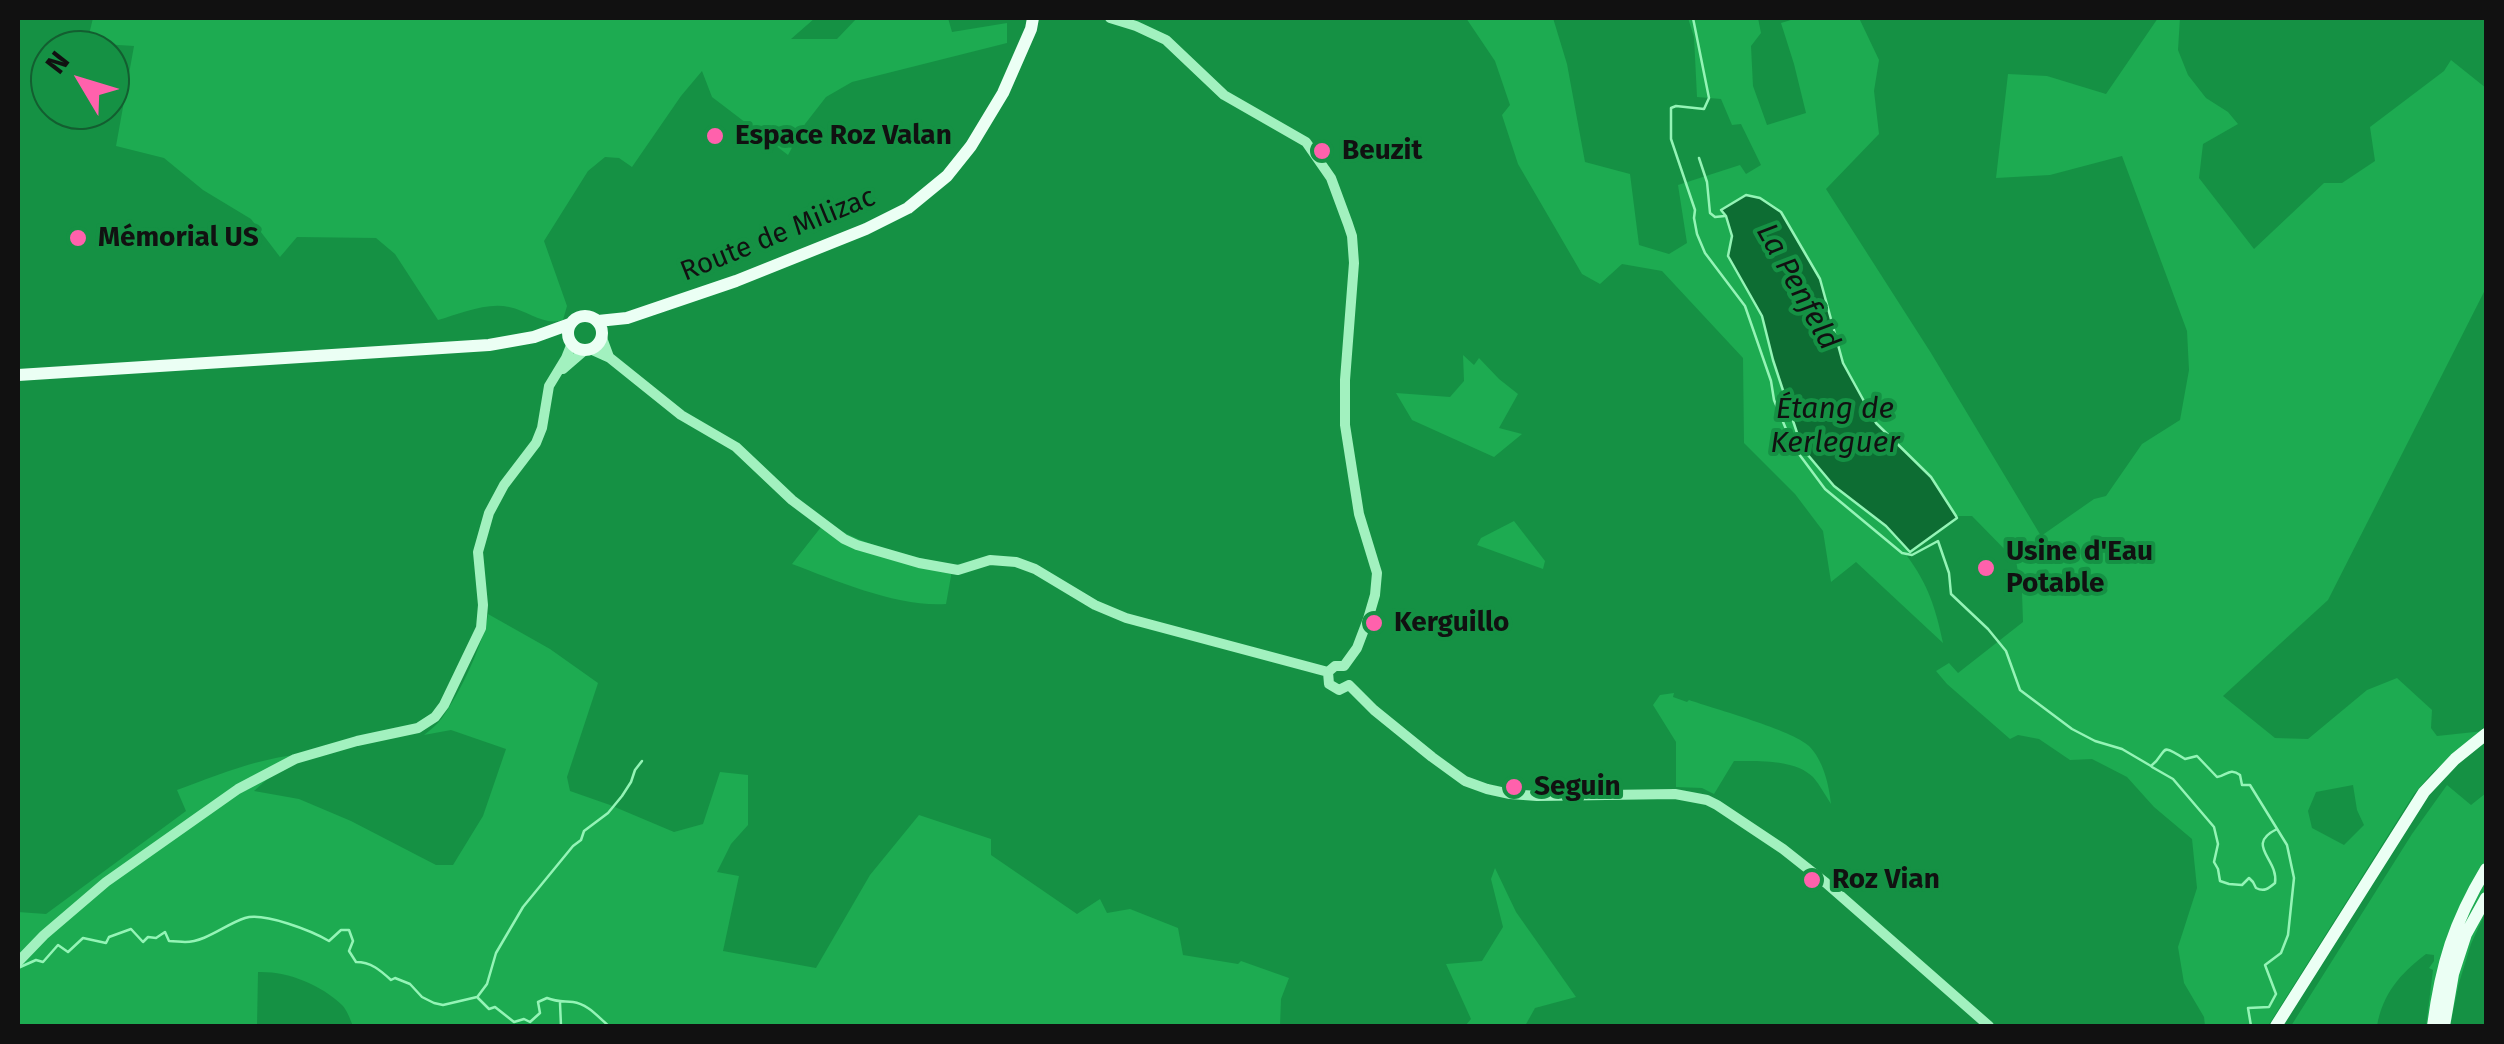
<!DOCTYPE html>
<html>
<head>
<meta charset="utf-8">
<style>
  body { margin:0 }
  #map { position:relative; width:2504px; height:1044px; overflow:hidden; background:#159144; font-family:"Fira Sans",sans-serif }
  canvas { display:block }
  .frame { position:absolute; inset:0; border:20px solid #111; pointer-events:none }
  .north { position:absolute; left:30px; top:30px; width:100px; height:100px; box-sizing:border-box; background:#159144; border:2px solid #135e30; border-radius:50%; rotate:308deg; font-size:28px; font-weight:700; line-height:40px; text-align:center; color:#111 }
  .north::after { content:''; display:block; margin:auto; width:35px; height:45px; background:#ff61ac; clip-path:polygon(50% 0,100% 100%,50% 72%,0 100%) }
</style>
</head>
<body>
<div id="map">
<canvas width="2504" height="1044"></canvas>
<div class="frame"></div>
<div class="north">N</div>
</div>
<script>
const ctx = document.querySelector('canvas').getContext('2d');
ctx.lineJoin = 'round';
function fill(path, color) {
  ctx.fillStyle = color;
  ctx.fill(path, 'evenodd');
}
function trace(path, color, width, dash) {
  ctx.strokeStyle = color;
  ctx.lineWidth = width;
  ctx.lineCap = dash ? 'butt' : 'round';
  ctx.setLineDash(dash || []);
  ctx.stroke(path);
}
function label(font, color, halo, rows, align = 'center') {
  ctx.font = font + ' "Fira Sans",sans-serif';
  ctx.lineWidth = 8;
  ctx.setLineDash([]);
  ctx.textBaseline = 'middle';
  ctx.strokeStyle = halo;
  ctx.fillStyle = color;
  for (const [text, x, y, turn = 0] of rows) {
    ctx.save();
    ctx.translate(x, y);
    ctx.rotate((+turn || 0) * Math.PI / 180);
    ctx.textAlign = isNaN(turn) ? turn : align;
    if (halo) ctx.strokeText(text, 0, 0);
    ctx.fillText(text, 0, 0);
    ctx.restore();
  }
}
fill(new Path2D(`
  M93,18H815L791,39H837L857,18H948L952,32L1007,23V43L852,82L826,97L805,124L788,155L712,97L702,71L681,96L632,167L619,158L605,157L588,171L544,241L567,306L563,320C543,326 529,311 509,307C486,302 460,314 438,320L395,254L376,238L297,237L280,257L251,219L203,190L164,158L116,146L134,46L87,43Z
  M1466,18H1553L1567,64L1585,162L1630,174L1639,245L1669,254L1687,243L1678,185L1740,165L1746,174L1761,165L1741,124L1732,125L1721,99L1697,97L1694,37L1688,18H1758L1761,33L1751,46L1753,86L1767,125L1806,113L1794,64L1781,23L1797,18H1859L1879,60L1874,91L1879,134L1826,189L1931,353L2041,536L2094,499L2106,496L2142,444L2180,420L2189,370L2187,331L2122,156L2050,175L1996,178L2008,74L2047,76L2106,94L2158,18H2180L2178,50L2188,75L2206,98L2228,112L2238,124L2203,144L2199,178L2254,249L2324,183H2342L2375,161L2370,127L2444,71L2451,60L2486,88V288L2328,600L2223,696L2275,738L2308,739L2367,690L2397,678L2432,710L2431,728L2437,736L2484,731L2433,772L2414,794L2268,1026H2205L2204,1017L2184,983L2178,947L2197,888L2192,839L2154,807L2127,777L2092,759L2070,760L2039,739L2018,735L2010,739L1947,684L1936,671L1949,663L1958,673L2023,622L2022,593L2016,561L1972,516H1956L1931,477L1876,423L1843,363L1820,279L1781,212L1760,198L1722,211L1726,216L1732,236L1729,256L1762,316L1787,404L1862,505L1886,526L1910,552L1907,556C1928,584 1936,609 1943,643L1856,562L1831,582L1823,531L1795,494L1744,443L1743,358L1662,271L1622,264L1600,284L1582,274L1518,164L1502,115L1510,105L1495,61ZM2353,785L2357,810L2364,825L2344,845L2312,828L2308,811L2316,792Z
  M1463,355L1474,365L1479,358L1499,379L1518,394L1499,428L1522,434L1494,457L1412,420L1396,393L1450,397L1464,381Z
  M1514,521L1545,561L1543,569L1477,545L1481,538Z
  M825,522C863,546 909,556 953,565L946,604C897,607 837,581 792,564Z
  M488,614L550,649L598,683L567,777L570,791L610,805L674,832L703,824L720,772L748,775V825L731,844L717,872L739,876L723,951L816,968L870,875L919,815L991,839V855L1077,914L1100,899L1107,913L1130,909L1178,928L1183,955L1238,964L1241,961L1289,978L1281,999L1280,1026H353C350,1019 347,1010 342,1005C320,984 287,971 258,972L257,1026H18V912L46,914L186,811L177,790C218,775 250,761 294,755L254,791L299,799L351,821L436,865H453L483,816L506,749L451,730L424,735C430,730 437,725 442,718C459,695 484,643 488,614Z
  M1674,693L1673,697L1687,702L1689,700C1715,709 1792,730 1809,746C1823,760 1829,784 1831,804C1825,795 1820,785 1813,777C1795,759 1757,761 1734,761L1714,794L1702,788L1676,787V742L1653,705L1660,695Z
  M2447,785L2471,805L2486,793V911L2471,944L2459,983L2450,1026H2426L2433,970L2429,968L2434,961V955L2426,954C2400,974 2383,993 2377,1026H2291L2412,834Z
  M1495,868L1516,912L1576,997L1535,1008L1525,1026H1465L1471,1019L1446,964L1482,961L1503,927L1491,879Z`), '#1dab51');
const water = new Path2D(`
  M1746,195L1760,198L1781,212L1820,279L1843,363L1876,423L1931,477L1956,516L1957,518L1910,552L1886,526L1834,486L1802,448L1773,360L1762,316L1728,256L1732,236L1726,216L1721,210Z`);
fill(water, '#0d6d33');
trace(water, '#94f4b6', 2.5);
trace(new Path2D(`
  M1693,18L1709,98L1704,109L1676,106L1671,108V139L1695,210L1694,218L1697,234L1705,253L1745,306L1771,381L1774,400L1793,446L1825,489L1902,553L1912,555L1938,541L1949,573L1951,594L1988,629L2006,651L2020,690L2072,729L2095,741L2122,749L2151,766C2169,752 2157,741 2185,759L2197,756L2217,777C2226,776 2230,767 2240,775L2242,785H2250L2287,845L2294,878L2288,935L2281,953L2265,965L2276,994L2269,1007L2248,1008L2251,1026
  M1699,158L1707,182L1710,213L1715,217L1725,216
  M2152,767L2173,779L2214,827L2218,844L2214,862L2218,869L2220,881L2229,884L2242,885L2249,878L2253,882L2256,888C2264,892 2268,889 2275,883C2279,859 2244,845 2277,829
  M18,968L36,960L43,962L58,945L68,952L83,938L106,943L109,937L131,929L143,942L148,937L156,938L165,932L169,941C175,941 180,942 185,942C206,942 226,924 245,918C264,912 312,931 329,941L341,930H349L353,941L349,951L356,962C371,962 380,970 391,980L395,978L410,984L422,997L434,1003L443,1005L477,997
  M478,996L487,984L496,953L523,907L573,846L581,840L584,831L608,813L622,796L631,782L635,770L642,761
  M478,998L489,1009L495,1007L514,1022L524,1019L530,1022L540,1013L538,1002L547,998C557,1002 563,1001 573,1002C588,1004 598,1017 609,1026
  M560,1003L561,1026`), '#94f4b6', 2.5);
trace(new Path2D(`
  M1110,18L1136,26L1166,40L1224,95L1306,142L1331,178L1348,224L1352,236L1354,263L1345,380V425L1359,514L1377,573L1375,595L1368,619L1357,648L1344,666H1335L1328,672L1329,684L1339,690L1349,685
  M602,338L609,357
  M590,349L610,358L681,415L736,447L792,500L844,539L857,545L919,563L958,570L990,560L1016,562L1035,569L1095,605L1126,618L1328,672
  M563,369L585,350
  M1349,685L1374,710L1432,757L1465,781L1487,789L1510,794L1537,796L1675,794L1707,800L1717,805L1783,849L1826,883L1989,1026
  M18,962L44,935L106,882L238,789L295,759L357,741L418,728L435,717L444,705L481,628L483,605L478,552L489,513L504,485L536,443L542,428L549,386L566,358L572,343`), '#a2f1bf', 10);
trace(new Path2D(`
  M568 333a17 17 0 1 1 34 0a17 17 0 1 1-34 0Z
  M598,321L627,318L736,281L866,229L908,208L947,176L971,146L1003,93L1031,29L1033,18
  M18,375L489,345L534,337L570,324
  M2276,1026L2424,792L2455,759L2486,734
  M2433,1026C2441,965 2454,922 2486,869
  M2444,1026L2453,974L2466,934L2486,898`), '#ebfff4', 12);
for (const [x, y, r, color] of [
  [715,136,10,"#ff61ac"],
  [1322,151,10,"#ff61ac"],
  [78,238,10,"#ff61ac"],
  [1986,568,10,"#ff61ac"],
  [1374,623,10,"#ff61ac"],
  [1514,787,10,"#ff61ac"],
  [1812,880,10,"#ff61ac"]
]) {
  const dot = new Path2D();
  dot.arc(x, y, r, 0, 2 * Math.PI);
  ctx.fillStyle = color;
  ctx.fill(dot);
  trace(dot, '#159144', 4);
}
label('bold 28px', '#111', '#159144', [
  ["Espace Roz Valan",735,136],
  ["Beuzit",1342,151],
  ["Mémorial US",98,238],
  ["Usine d'Eau",2006,552],
  ["Potable",2006,584],
  ["Kerguillo",1394,623],
  ["Seguin",1534,787],
  ["Roz Vian",1832,880]
], 'left');
label('28px', '#111', '#159144', [
  ["Route de Milizac",778,235,-22]
]);
label('italic 30px', '#111', '#159144', [
  ["La Penfeld",1797,287,61],
  ["Étang de",1835,410],
  ["Kerleguer",1835,444]
]);
</script>
</body>
</html>
